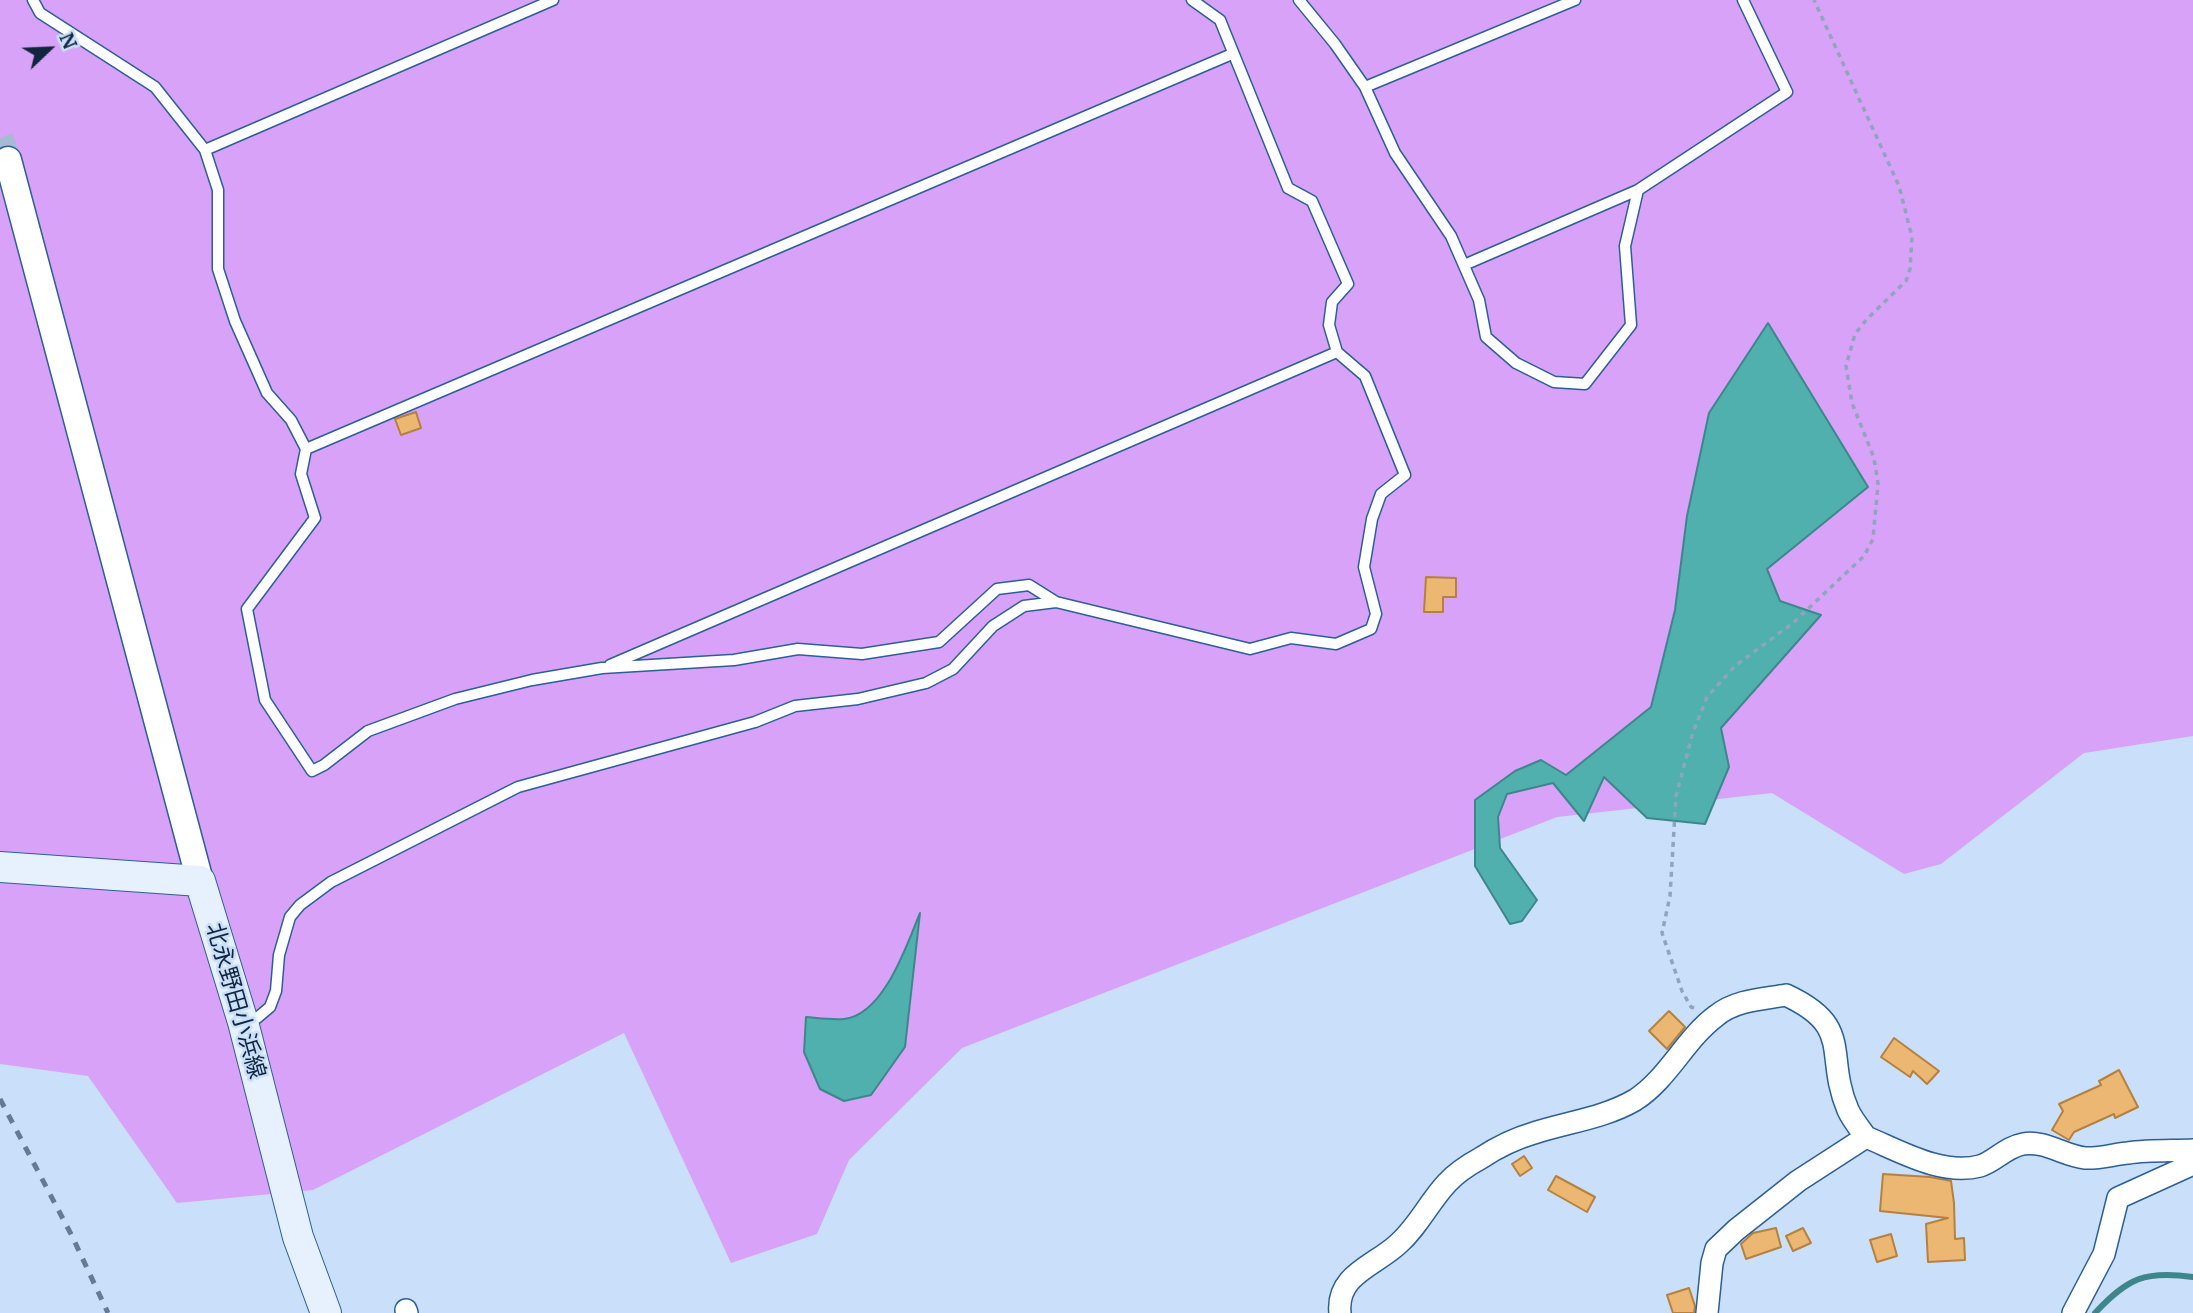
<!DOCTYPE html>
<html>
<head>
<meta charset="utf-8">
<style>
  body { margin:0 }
  #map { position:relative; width:2193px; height:1313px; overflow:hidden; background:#cadff9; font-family:Merriweather,serif }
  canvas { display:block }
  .north { position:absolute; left:14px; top:14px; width:70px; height:70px; -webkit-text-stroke:5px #cadff9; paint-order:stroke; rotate:67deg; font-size:19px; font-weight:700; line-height:28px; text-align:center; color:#11263e }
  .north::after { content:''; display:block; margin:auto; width:24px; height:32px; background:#11263e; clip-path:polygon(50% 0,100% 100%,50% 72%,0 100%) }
</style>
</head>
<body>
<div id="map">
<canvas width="2193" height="1313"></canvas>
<div class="north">N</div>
</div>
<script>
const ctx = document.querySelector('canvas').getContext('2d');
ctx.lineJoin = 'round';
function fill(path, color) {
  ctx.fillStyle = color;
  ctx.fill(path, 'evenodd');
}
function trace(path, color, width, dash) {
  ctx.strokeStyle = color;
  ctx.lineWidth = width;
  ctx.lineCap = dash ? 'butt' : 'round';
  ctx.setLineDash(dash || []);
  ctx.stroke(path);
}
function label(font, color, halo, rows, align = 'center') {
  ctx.font = font + ' Merriweather,"Noto Sans JP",serif';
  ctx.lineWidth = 5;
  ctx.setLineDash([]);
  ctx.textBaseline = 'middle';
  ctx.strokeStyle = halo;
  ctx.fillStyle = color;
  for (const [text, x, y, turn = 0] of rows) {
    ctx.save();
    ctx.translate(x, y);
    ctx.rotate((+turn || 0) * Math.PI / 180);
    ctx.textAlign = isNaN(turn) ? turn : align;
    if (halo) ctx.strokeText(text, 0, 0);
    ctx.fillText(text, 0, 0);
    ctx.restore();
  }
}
fill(new Path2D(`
  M0,0H2193V736L2084,753L1941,864L1904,874L1772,793L1557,817L962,1048L849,1160L817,1234L731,1263L624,1033L313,1190L177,1203L88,1076L0,1064Z`), '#d7a2f8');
const water = new Path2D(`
  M1768,323L1868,487L1767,569L1780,601L1821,615L1721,728L1729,767L1705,824L1647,818L1604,777L1584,821L1553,783L1507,794L1498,817L1500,848L1537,900L1522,921L1510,924L1475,866V800L1515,771L1541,760L1566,775L1651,707L1675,610L1687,516L1709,413Z
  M920,913L905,1047L871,1095L844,1101L820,1089L804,1052L806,1017C818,1018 832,1020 844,1019C884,1015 907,944 920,913Z`);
fill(water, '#50b0ad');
trace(water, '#3d878c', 2);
trace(new Path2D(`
  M2095,1313C2128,1278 2145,1270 2193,1277`), '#3d878c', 6);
const building = new Path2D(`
  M416,412L421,428L401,435L395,419Z
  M1426,577L1456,578V597H1443V612H1424Z
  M1669,1011L1685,1027L1667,1049L1649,1031Z
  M1894,1038L1939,1071L1927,1084L1913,1071L1910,1077L1881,1057Z
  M2119,1070L2138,1107L2115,1118L2114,1114L2074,1132L2069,1140L2052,1130L2063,1111L2059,1104L2101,1085L2099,1081Z
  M1524,1156L1532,1168L1520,1176L1512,1164Z
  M1883,1174L1930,1177L1951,1181L1954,1203L1955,1239L1964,1238L1965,1260L1928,1262L1926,1224L1948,1218L1880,1211Z
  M1556,1176L1595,1197L1587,1212L1548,1190Z
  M1776,1228L1781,1247L1746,1259L1741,1244L1753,1233Z
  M1803,1228L1811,1243L1793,1251L1786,1236Z
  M1891,1234L1897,1256L1877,1262L1870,1240Z
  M1689,1288L1695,1306L1694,1313H1673L1667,1295Z`);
fill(building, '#ecb773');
trace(building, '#b4823e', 2);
trace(new Path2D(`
  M0,138L8,160`), '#a5bad4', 26, [26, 13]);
const service = new Path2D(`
  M33,0L40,13L155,87L205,150L218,190V269L235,321L267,393L291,420L306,449L301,474L315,518L247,609L265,700L312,771L324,765L368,731L455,699L532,680L602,668L734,660L798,649L862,654L939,642L997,589L1029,585L1056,602
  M1299,0L1335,44L1365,87L1395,153L1451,236L1479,300L1486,337L1516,363L1554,382L1585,384L1631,325L1625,246L1638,190L1787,92L1743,0
  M1365,87L1575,0
  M205,150L553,0
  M1464,265L1638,190
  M306,449L1232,54
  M610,665L1337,352
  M246,1021L257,1018L270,1007L276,991L279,955L290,917L300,905L331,882L518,787L755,722L795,706L858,699L926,683L953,669L993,626L1024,606L1056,602L1250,649L1291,638L1336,644L1371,629L1376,614L1364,567L1372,519L1381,494L1405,475L1365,376L1337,352L1329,325L1332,302L1348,284L1312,201L1288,188L1220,20L1192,0`);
const minor = new Path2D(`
  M1866,1137C1900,1151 1942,1176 1980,1166C1994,1162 2006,1147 2023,1144C2045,1140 2064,1156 2085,1158C2099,1159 2115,1154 2128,1153C2149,1150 2172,1151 2193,1150
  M406,1310L407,1313
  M1340,1313C1336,1275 1374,1266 1397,1245C1418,1227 1429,1202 1447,1183C1456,1173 1470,1164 1481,1158C1496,1148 1517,1138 1534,1133C1568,1122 1604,1118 1635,1100C1668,1079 1685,1039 1716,1016C1735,1000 1763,999 1786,995C1855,1027 1824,1054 1848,1110C1852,1119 1860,1129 1866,1137L1798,1181L1736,1230L1716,1249L1712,1263L1707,1313
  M2073,1313L2104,1254L2118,1198L2193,1164`);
const tertiary = new Path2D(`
  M8,160L200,881`);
const secondary = new Path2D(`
  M0,867L200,881L243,1022L298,1237L326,1313`);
trace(service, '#2b5f96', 13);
trace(minor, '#2b5f96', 24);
trace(tertiary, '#2b5f96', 29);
trace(secondary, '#2b5f96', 32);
trace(new Path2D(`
  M1694,1008L1691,1007L1682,991L1662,933L1670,896L1676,796L1693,732L1707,697L1735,666L1793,623L1864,556L1873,539L1878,484L1874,458L1852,403L1846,366L1855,334L1867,319L1906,281L1910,269L1912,237L1899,186L1814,0`), '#8fa4bd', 3.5, [5, 5]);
trace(service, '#fff', 10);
trace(minor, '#fff', 21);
trace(tertiary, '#fff', 26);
trace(secondary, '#e6f1fd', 30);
trace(new Path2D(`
  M0,1099L72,1236L108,1313`), '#657a93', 5, [9, 9]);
label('23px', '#11263e', '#cadff9', [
  ["北永野田小浜線",235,1001,74]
]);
</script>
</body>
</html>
